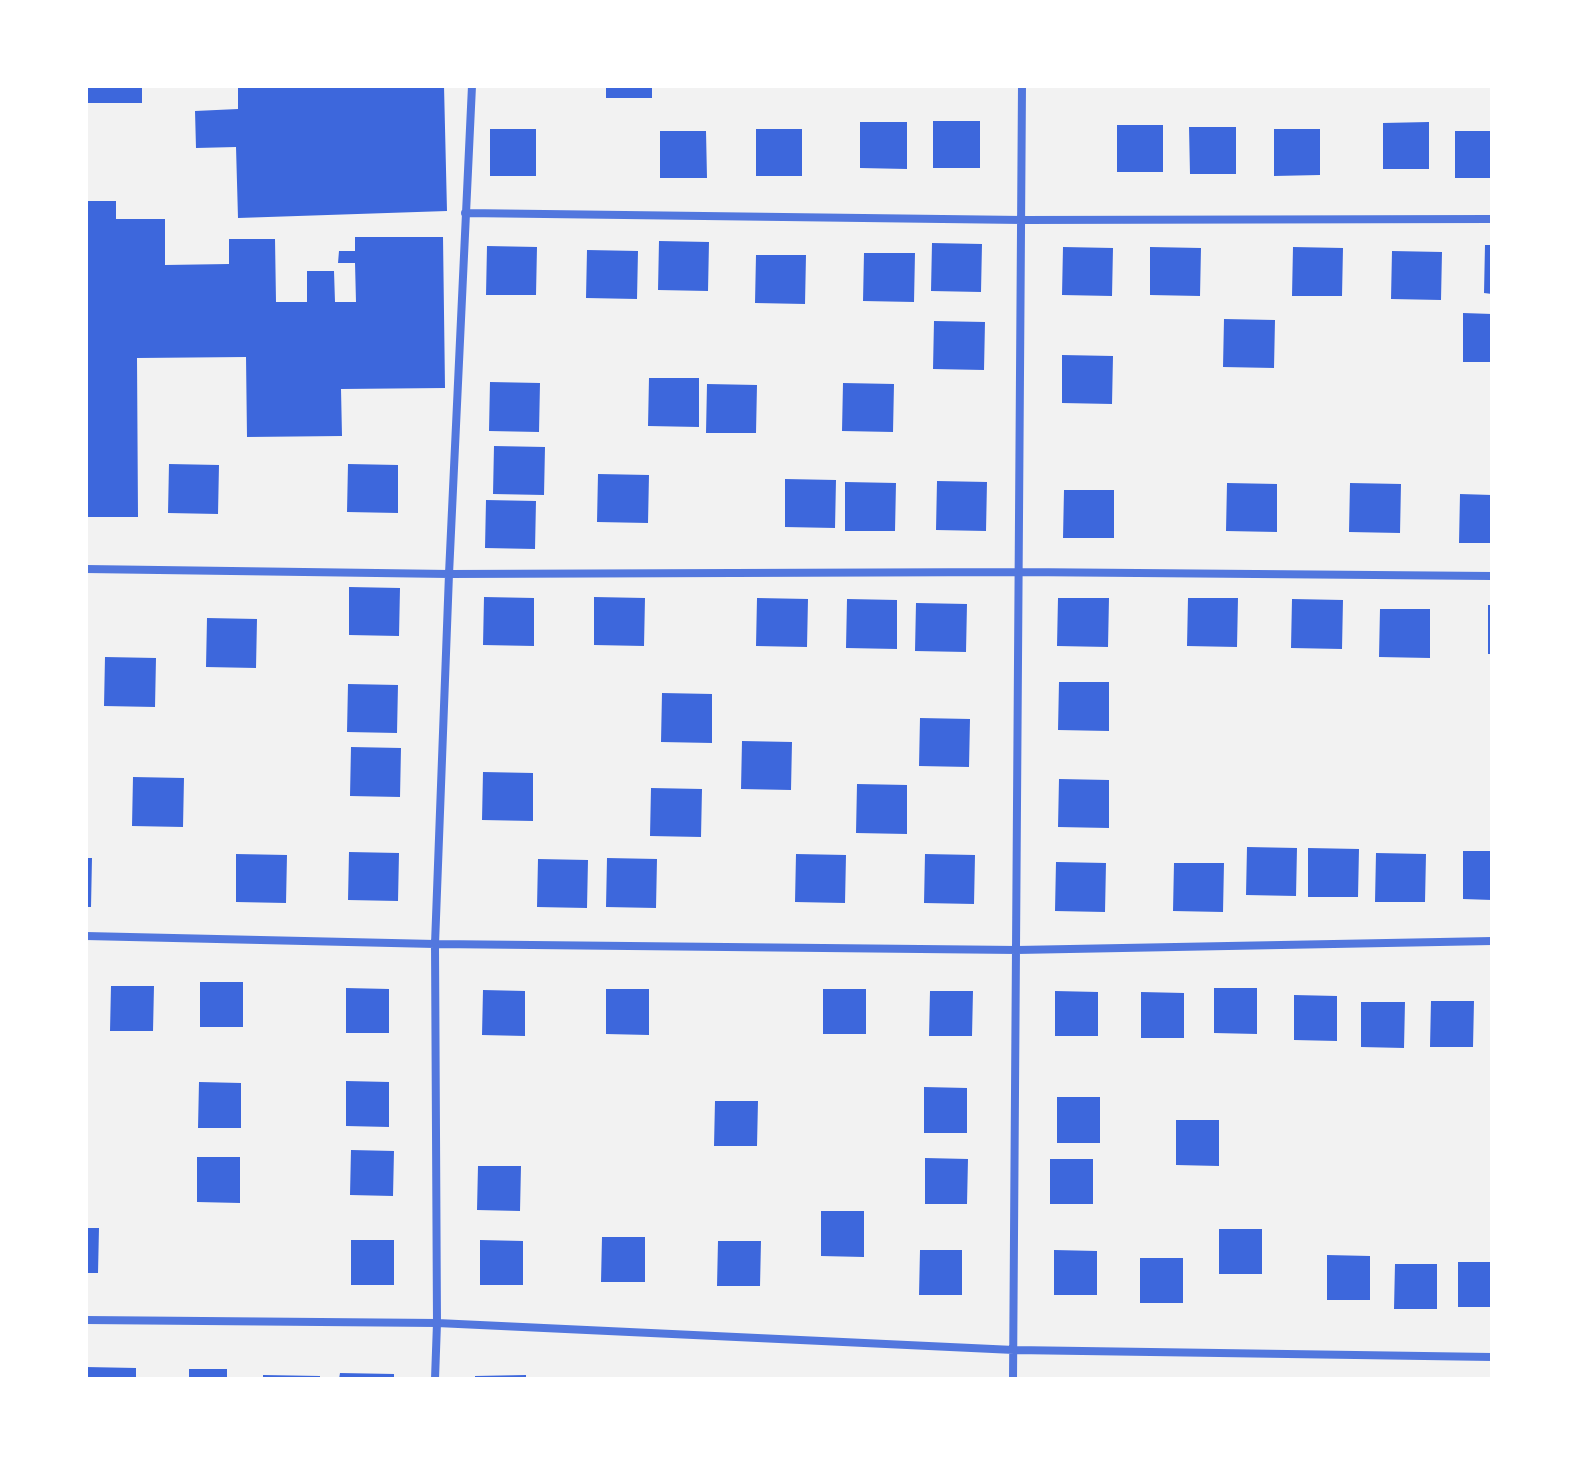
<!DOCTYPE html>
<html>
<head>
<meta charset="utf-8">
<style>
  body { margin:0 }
  #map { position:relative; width:1578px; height:1465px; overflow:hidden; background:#f2f2f2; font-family:Lato,sans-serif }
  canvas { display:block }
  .frame { position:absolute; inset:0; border:88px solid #fff; pointer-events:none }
</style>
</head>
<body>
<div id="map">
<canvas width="1578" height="1465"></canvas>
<div class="frame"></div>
</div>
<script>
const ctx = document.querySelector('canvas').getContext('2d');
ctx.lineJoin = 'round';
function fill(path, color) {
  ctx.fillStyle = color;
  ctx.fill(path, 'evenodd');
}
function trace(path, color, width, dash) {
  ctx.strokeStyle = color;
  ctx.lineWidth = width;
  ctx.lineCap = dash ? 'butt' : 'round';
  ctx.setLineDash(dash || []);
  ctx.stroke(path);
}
fill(new Path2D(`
  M86,86H142V103H86Z
  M238,86H444L447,211L238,218L236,147L196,148L195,111L238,109Z
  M606,86H652V98H606Z
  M933,121H980V168H933Z
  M860,122H907V169L860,168Z
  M1429,122V169H1383V123Z
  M1117,125H1163V172H1117Z
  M1189,127H1236V174H1190Z
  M490,129H536V176H490Z
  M756,129H802V176H756Z
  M1274,129H1320V175L1274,176Z
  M660,131H706L707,178H660Z
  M1455,131H1492V178H1455Z
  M86,201H116V219H165V265L229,264V239H275L276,302H307V271H334L335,302H356L355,263H338L339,251H355V237H443L445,388L341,389L342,436L247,437L246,357L137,358L138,517H86Z
  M659,241L709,242L708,291L658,290Z
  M932,243L982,244L981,292L931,291Z
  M1485,245H1492V294L1484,293Z
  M487,246L537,247L536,295H486Z
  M1063,247L1113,248L1112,296L1062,295Z
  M1150,247L1201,248L1200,296L1150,295Z
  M1293,247L1343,248L1342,296H1292Z
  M587,250L638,251L637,299L586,298Z
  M1392,251L1442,252L1441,300L1391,299Z
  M864,253H915L914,302L863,301Z
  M756,255H806L805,304L755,303Z
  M1463,313L1492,314V362H1463Z
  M1224,319L1275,320L1274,368L1223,367Z
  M934,321L985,322L984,370L933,369Z
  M1062,355L1113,356L1112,404L1062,403Z
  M649,378H699V427L648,426Z
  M490,382L540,383L539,432L489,431Z
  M843,383L894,384L893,432L842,431Z
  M707,384L757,385L756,433H706Z
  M494,446L545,447L544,495L493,494Z
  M169,464L219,465L218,514L168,513Z
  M348,464L398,465V513L347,512Z
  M598,474L649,475L648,523L597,522Z
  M785,479L836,480L835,528L785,527Z
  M937,481L987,482L986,531L936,530Z
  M845,482L896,483L895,531H845Z
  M1227,483L1277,484V532L1226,531Z
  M1350,483L1401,484L1400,533L1349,532Z
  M1064,490H1114V538H1063Z
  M1460,494L1492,495V543H1459Z
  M486,500L536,501L535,549L485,548Z
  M349,587L400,588L399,636L349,635Z
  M484,597L534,598V646L483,645Z
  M594,597L645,598L644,646L594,645Z
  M757,598L808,599L807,647L756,646Z
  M1058,598H1109L1108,647L1057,646Z
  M1188,598H1238L1237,647L1187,646Z
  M847,599L897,600V649L846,648Z
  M1292,599L1343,600L1342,649L1291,648Z
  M916,603L967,604L966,652L915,651Z
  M1488,605H1492V654H1488Z
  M1380,609H1430V658L1379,657Z
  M207,618L257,619L256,668L206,667Z
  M105,657L156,658L155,707L104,706Z
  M1059,682H1109V731L1058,730Z
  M348,684L398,685L397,733L347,732Z
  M662,693L712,694V743L661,742Z
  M920,718L970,719L969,767L919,766Z
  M742,741L792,742L791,790L741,789Z
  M351,747L401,748L400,797L350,796Z
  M483,772L533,773V821L482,820Z
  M133,777L184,778L183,827L132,826Z
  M1059,779L1109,780V828L1058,827Z
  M857,784L907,785V834L856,833Z
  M651,788L702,789L701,837L650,836Z
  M1247,847L1297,848L1296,896L1246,895Z
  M1308,848L1359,849L1358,897H1308Z
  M1463,851H1492V900L1463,899Z
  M349,852L399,853L398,901L348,900Z
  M1376,853L1426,854L1425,902H1375Z
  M236,854L287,855L286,903L236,902Z
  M796,854L846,855L845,903L795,902Z
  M925,854L975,855L974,904L924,903Z
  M86,858H92L91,907H86Z
  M607,858L657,859L656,908L606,907Z
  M538,859L588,860L587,908L537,907Z
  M1056,862L1106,863L1105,912L1055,911Z
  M1174,863H1224L1223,912L1173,911Z
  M200,982H243V1027H200Z
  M111,986H154L153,1031H110Z
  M346,988L389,989V1033H346Z
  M1214,988H1257V1034L1214,1033Z
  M606,989H649V1035L606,1034Z
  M823,989H866V1034H823Z
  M483,990L525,991V1036L482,1035Z
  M930,991H973L972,1036H929Z
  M1055,991L1098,992V1036H1055Z
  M1141,992L1184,993V1038H1141Z
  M1294,995L1337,996V1041L1294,1040Z
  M1431,1001H1474L1473,1047H1430Z
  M1361,1002H1405L1404,1048L1361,1047Z
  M346,1081L389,1082V1127L346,1126Z
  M199,1082L241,1083V1128H198Z
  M924,1087L967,1088V1133H924Z
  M1057,1097H1100V1143H1057Z
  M715,1101H758L757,1146H714Z
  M1176,1120H1219V1166L1176,1165Z
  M351,1150L394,1151L393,1196L350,1195Z
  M197,1157H240V1203L197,1202Z
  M925,1158L968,1159L967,1204H925Z
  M1050,1159H1093V1204H1050Z
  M478,1166H521L520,1211L477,1210Z
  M821,1211H864V1257L821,1256Z
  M86,1228H99L98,1273H86Z
  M1219,1229H1262V1274H1219Z
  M602,1237H645V1282H601Z
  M351,1240H394V1285H351Z
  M480,1240L523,1241V1285H480Z
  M718,1241H761L760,1286H717Z
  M920,1250H962V1295H919Z
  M1054,1250L1097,1251V1295H1054Z
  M1327,1255L1370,1256V1300H1327Z
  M1140,1258H1183V1303H1140Z
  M1458,1262H1492V1307H1458Z
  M1395,1264H1437V1309H1394Z
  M86,1367L136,1368V1379H86Z
  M189,1369H227V1379H189Z
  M340,1373L394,1374V1379H339Z
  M263,1375L320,1376V1379H263Z
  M526,1375V1379H475V1376Z`), '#3d67dc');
trace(new Path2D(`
  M465,213L1022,220L1492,219
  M86,569L449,574L1019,572L1492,576
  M86,936L435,944L1017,950L1492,941
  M86,1320L437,1323L1014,1350L1492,1357
  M435,1379L437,1323L435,944L449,574L472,86
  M1013,1379L1022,86`), '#5277de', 8);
</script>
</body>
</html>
